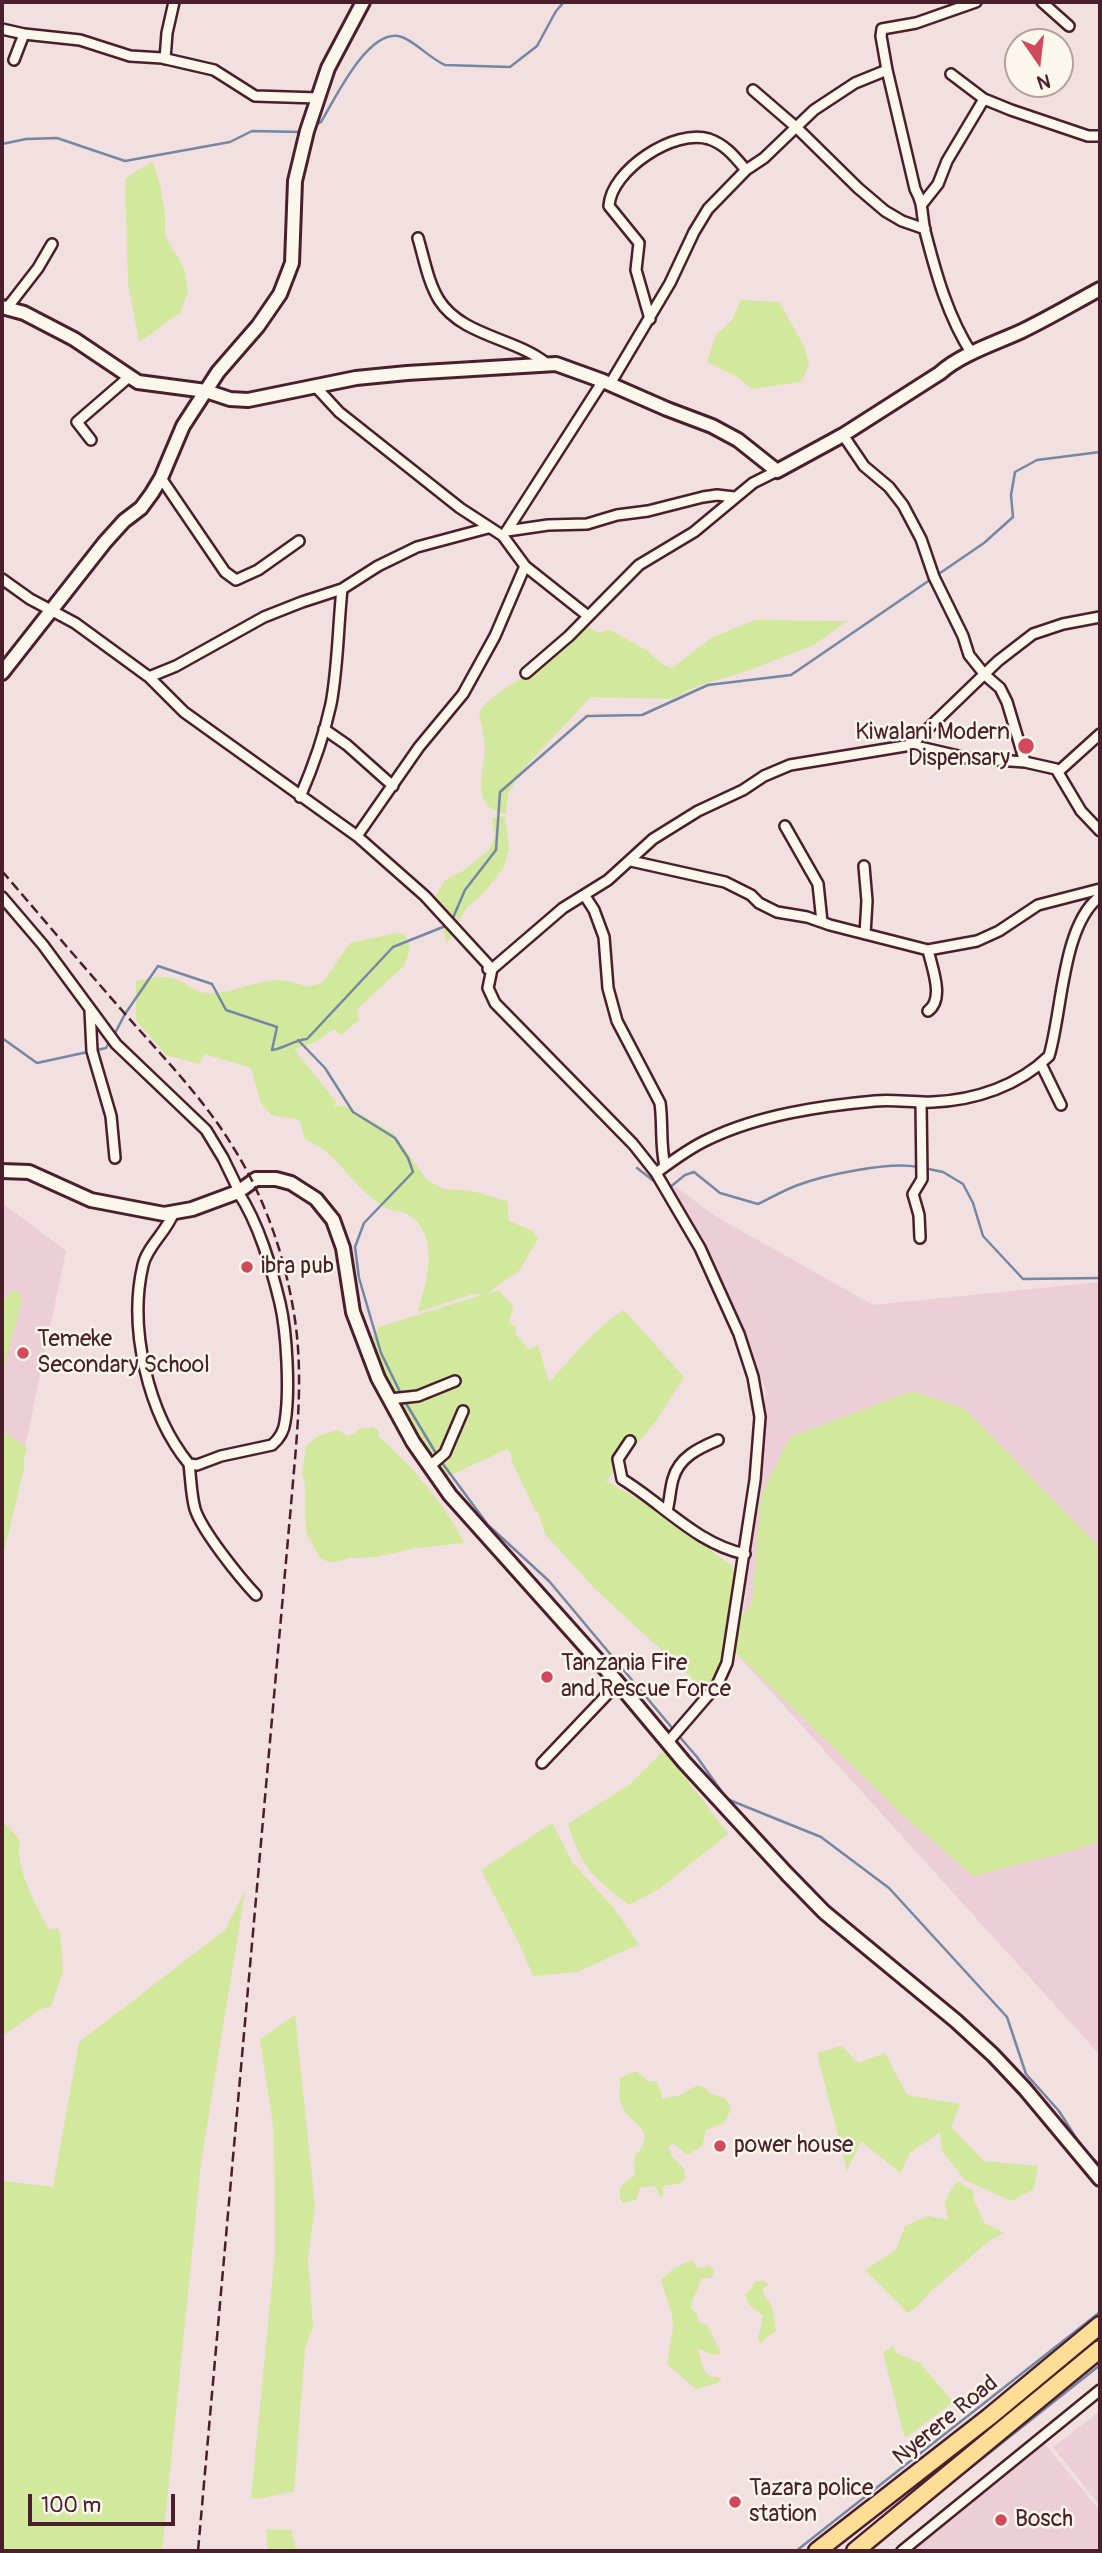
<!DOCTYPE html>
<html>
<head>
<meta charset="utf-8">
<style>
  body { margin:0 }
  #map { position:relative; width:1102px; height:2553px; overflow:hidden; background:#f2dfdf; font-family:Pangolin,sans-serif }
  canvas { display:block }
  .frame { position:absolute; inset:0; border:4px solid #4a1f2b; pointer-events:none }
  .north { position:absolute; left:1004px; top:28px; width:70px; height:70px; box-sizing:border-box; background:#fbf7ec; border:2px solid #b4a19f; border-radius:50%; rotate:166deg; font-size:19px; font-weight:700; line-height:28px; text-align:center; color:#4a1f2b }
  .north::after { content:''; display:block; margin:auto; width:24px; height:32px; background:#d1495b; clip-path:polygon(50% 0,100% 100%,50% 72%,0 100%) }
  .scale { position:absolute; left:28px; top:2494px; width:147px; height:32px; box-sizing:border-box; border:4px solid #4a1f2b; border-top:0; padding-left:9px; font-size:21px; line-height:24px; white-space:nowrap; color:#4a1f2b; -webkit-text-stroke:5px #fbf7ec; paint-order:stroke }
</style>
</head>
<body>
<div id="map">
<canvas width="1102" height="2553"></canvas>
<div class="frame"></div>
<div class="north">N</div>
<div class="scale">100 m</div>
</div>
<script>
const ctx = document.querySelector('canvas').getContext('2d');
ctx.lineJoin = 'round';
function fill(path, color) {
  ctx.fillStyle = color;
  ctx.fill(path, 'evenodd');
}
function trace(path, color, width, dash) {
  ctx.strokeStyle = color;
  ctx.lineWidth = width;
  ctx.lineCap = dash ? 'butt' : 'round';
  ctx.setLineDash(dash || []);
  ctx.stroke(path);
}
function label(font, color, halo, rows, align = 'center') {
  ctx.font = font + ' Pangolin,sans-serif';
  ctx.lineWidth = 5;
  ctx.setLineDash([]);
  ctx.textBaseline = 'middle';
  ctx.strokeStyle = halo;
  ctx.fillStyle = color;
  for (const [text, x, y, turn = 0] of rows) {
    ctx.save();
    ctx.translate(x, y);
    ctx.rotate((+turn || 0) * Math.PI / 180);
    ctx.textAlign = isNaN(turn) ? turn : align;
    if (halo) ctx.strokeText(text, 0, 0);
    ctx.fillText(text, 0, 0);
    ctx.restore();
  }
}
fill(new Path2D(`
  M676,1187L715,1216L873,1305L1100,1282V2055L739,1656L766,1390L695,1230L669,1189Z
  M2,1203L66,1251L22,1461L2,1446Z
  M1100,2411V2506L1053,2447Z
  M1044,2443L1100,2511V2551H910Z`), '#ecced6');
fill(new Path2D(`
  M153,162L160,185L165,213V236L184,268L188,291L180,313L139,342L128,283L125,180L131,174Z
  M741,300L779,302L804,346L809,364L801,382L752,389L738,377L707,362L716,335L732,320Z
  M755,620L847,621L814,645L744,672L697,686L671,699L591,697L522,770L508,794L506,814C469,807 484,774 485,748C485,737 481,725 479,714C486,697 514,684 529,673C548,659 565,642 583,627L593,629L598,633L609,630L614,632L646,650L665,666L672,668L713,637Z
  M505,816L509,848L504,867L483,894L466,908L447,944L435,897L445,880L463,871L489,850L495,836L492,818Z
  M396,933L405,934L410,948L405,965L357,1009L359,1020L341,1035L334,1029L315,1042L294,1049L337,1103L332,1107L345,1106L393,1133L427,1180L443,1189L472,1191L507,1201L509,1221L533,1231L538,1239L519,1271L486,1294L499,1291L513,1306L509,1324L516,1326L515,1333L529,1350L538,1345L549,1382C573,1358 594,1328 624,1310L684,1377L656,1421L606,1481L651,1506L732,1566L741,1598L737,1620L752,1604L761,1496L790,1437L912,1391L965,1409L1100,1548V1841L1075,1850L973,1876L906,1818L729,1646L718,1688L705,1690L595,1589L545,1534L538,1513L541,1511L536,1512L512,1462L511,1454L507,1449L445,1478L408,1421L368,1346L379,1327L482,1295L473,1294L418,1312C426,1283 441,1236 409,1215C402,1210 391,1211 383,1207C376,1202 369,1195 362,1189C343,1171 331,1149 305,1140L300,1120L271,1115L261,1103L251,1068L205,1054L199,1064L166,1055L136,1020V981C156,977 165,974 184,983C188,985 193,990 198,991C233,1002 265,966 306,987L322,983L350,943Z
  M16,1289L22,1300L2,1375V1300Z
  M373,1427L379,1431L378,1436C409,1463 446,1505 464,1543L416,1548L377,1557L348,1558L341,1561L329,1562L320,1558L306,1532L305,1483L302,1475L306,1446L318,1436L338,1430L347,1436L355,1433L358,1429Z
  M2,1431L27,1448L23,1462L25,1464L2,1560Z
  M662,1752L671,1758L728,1834L659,1889L629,1905C593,1877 582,1869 568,1824L630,1784Z
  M2,1821L20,1840C14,1866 36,1906 49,1930L57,1928L60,1932L63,1972L51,2006L41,2009L2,2036Z
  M552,1823L572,1862L612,1906L639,1944L577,1972L533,1976L519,1943L481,1870Z
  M245,1891L201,2163L162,2551H2V2181L53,2187L79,2042L225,1930Z
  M295,2015L315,2206L308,2259L313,2327L305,2348L294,2491L257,2499L251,2498L275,2253L274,2132L260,2039Z
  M842,2046L858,2063L885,2053L907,2095L960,2104L951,2127L984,2161L1038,2166L1034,2189L1011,2201L965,2180L942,2151L940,2132L910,2153L900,2173L861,2141L847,2171L817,2053Z
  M636,2071L648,2081H656L662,2094L661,2099L680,2095L698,2085L706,2088L709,2093L726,2099L731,2109L724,2123L706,2130L702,2146L687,2155L673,2143L668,2147L673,2158L684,2168L685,2178L680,2184L665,2185L663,2187V2196L660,2197L655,2186L640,2188L636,2200L624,2203L621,2201C616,2185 627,2183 635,2174L634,2158C659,2128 635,2130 622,2106C618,2098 620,2087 620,2078Z
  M957,2181L973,2191L974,2200L984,2223L1005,2233L990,2240L941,2283C926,2291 922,2306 908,2313L865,2270L896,2250L905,2226L928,2216L948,2220L945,2200Z
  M690,2261L694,2262L697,2268L708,2266L714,2269L712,2277L701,2279C698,2290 692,2297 691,2309L697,2313L699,2322L707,2325L721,2353L714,2355L698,2349L703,2369L710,2377H721V2379L718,2383L696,2389L667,2364L673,2328L672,2314L661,2280L674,2268Z
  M756,2281H764L769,2285L763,2288C763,2296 767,2298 771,2305C774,2313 775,2323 776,2331L764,2339L762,2345L758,2339L763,2316L750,2306L745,2295Z
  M893,2346L896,2353L920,2363L953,2402L908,2436H904L883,2353Z
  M266,2529L291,2530L296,2549L268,2551Z`), '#d1e89d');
trace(new Path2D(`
  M314,126L321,122C335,99 366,32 398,36C412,38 430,59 445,65L510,67L537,46L556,11L564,2
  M2,144L26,139L57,138L125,161L230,142L252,131L302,132
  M452,920L465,890L496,850L500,792L587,716L642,715L708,685L791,675L984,543L1013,517L1011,495L1015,472L1037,460L1100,452
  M114,1035L125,1014L158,966L212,984L226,1010L277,1027L272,1050C285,1048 294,1040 307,1039L393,947L448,925
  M2,1038L37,1063L106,1048L110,1041
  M298,1040L325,1068L353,1112L395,1138L408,1158L413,1172L364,1223L355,1247L359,1278L381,1353L401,1394
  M637,1168L659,1185
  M924,1168L943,1172L963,1184L973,1203L983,1236L1023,1279L1100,1278
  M669,1188L685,1175L694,1172L720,1193L758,1204C771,1198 784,1190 798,1185C825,1175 890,1161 918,1167
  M404,1400L440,1460L488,1525L549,1581L673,1729
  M678,1735L697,1757L727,1799L821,1837L889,1888L1007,2017L1026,2074L1059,2111L1085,2152L1100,2165
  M959,2477L1100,2365
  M796,2551L1100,2312`), '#7587a2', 2.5);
const street = new Path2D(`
  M1042,2L1069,26
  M2,29L24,34L80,40L130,56L162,58L214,70L255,96L318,98
  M165,59L167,33L174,2
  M14,60L24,34
  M887,70L881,36L882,29L916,23L976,2
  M951,74L984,99L1011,110L1088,136H1100
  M753,90L797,128L858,188L885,211L902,221L925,229
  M923,203L938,184L947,161L984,99
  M418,238C424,258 428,282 439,300C462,336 515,338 546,363
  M7,308L38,268L52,244
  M650,319L636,270L639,243L609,206C611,170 675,128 709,139C726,145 735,157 746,170
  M610,384L670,283L694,232L708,209L746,170L764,158L814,110L855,83L887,70L915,189C924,205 921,213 925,231C936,274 948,317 972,354
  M315,386L339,412L460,508L503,536L525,566L588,616
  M843,435L864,466L889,487L903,505L921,539L934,577L963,636L969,655L985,675L1000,688L1007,702L1025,762
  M91,440L77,422L129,377
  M161,478L225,572L236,580L258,570L299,541
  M507,531L548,525L587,524L617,515L648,511L703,497L717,495L734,497
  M506,532L603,381
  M2,579L30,599L75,623L149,677L184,712L357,836L425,896L492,969L488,988L495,1003L633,1144L656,1173L700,1248L739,1334L753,1377L760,1417L755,1480L727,1663L717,1685L668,1742
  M526,673L569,636L639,565L694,532L753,483L777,471
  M149,677L176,666L264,617L302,602L342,589L378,566L417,547L488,528
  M324,729L347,745L393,786
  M911,745L967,758L1025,762L1056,769L1081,811L1100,831
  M1059,771L1100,734
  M300,797C313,767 324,736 331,704C338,667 338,627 342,589
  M785,826L818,884L822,922
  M357,836L419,747L463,694L495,636L525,566
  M631,861L725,882L751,895L759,903L777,912L807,917L830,925L928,950L977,941L999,931L1038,905L1100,889
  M864,866L867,901L865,934
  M585,896L594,910L604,937L608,988L617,1021L660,1103C663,1124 660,1145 665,1166
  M2,897L43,945L116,1044L206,1130L223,1158L239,1191
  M488,969H492L563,908L608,880L653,839L698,811L743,790L764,776L790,765L911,745L998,661L1033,634L1063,624L1100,617
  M90,1010L92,1051L111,1116L115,1158
  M928,1011C945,999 932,968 928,950
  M1041,1064L1061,1105
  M656,1173C672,1161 691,1147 709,1139C759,1115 820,1106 875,1101C894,1099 914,1103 933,1102C976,1100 1018,1086 1049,1056C1062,1013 1062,928 1098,898
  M173,1214C166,1232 147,1247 143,1265C128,1328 148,1414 189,1464L197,1465L221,1456L272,1445C279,1439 284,1431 285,1422C290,1392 287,1333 280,1303C271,1266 259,1224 238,1192
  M920,1238L919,1215L913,1194L922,1179L921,1102
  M390,1399L418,1396L455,1381
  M630,1441L618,1459L622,1479C663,1504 697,1544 745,1554
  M189,1464C191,1479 191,1495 195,1509C202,1531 240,1578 256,1595
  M430,1466L445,1453L463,1411
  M667,1511C670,1500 670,1489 673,1479C679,1457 699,1448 718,1440
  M542,1763L618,1683
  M902,2551L1100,2390`);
const secondary = new Path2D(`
  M2,307L24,313L74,339L138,382L206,391L230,399L248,400L356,378L407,373L556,364L603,381L667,409L712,426L738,440L777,471L843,435L940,373C961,354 996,343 1022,331C1049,318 1074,303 1100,289
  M2,673L105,542L124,521L141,508L152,493L161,478L183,426L218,372L258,326L280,294L292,263L295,181L307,131L328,68L363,2
  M2,1171L29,1172L91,1200L164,1214L192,1209L238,1192L256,1179H276L291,1183L316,1199L333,1220L343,1248L353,1312L378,1378L413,1442L450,1495L618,1683L684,1762L787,1874L824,1912L956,2021L993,2055L1025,2089L1100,2179`);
const highway = new Path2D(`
  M817,2551L989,2417L1100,2325
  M855,2551L1100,2349`);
trace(street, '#4a1f2b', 14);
trace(secondary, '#4a1f2b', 18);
trace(highway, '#4a1f2b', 21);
trace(street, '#fbf7ec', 9);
trace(secondary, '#fbf7ec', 12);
trace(highway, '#fdde96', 16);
trace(new Path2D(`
  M2,871C43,919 84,967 126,1015C163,1057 204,1099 233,1147C266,1199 286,1260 295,1320C304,1382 296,1444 291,1505L198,2551`), '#4a1f2b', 2.5, [10, 5]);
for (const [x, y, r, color] of [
  [1026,746,9,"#d1495b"],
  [247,1267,7,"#d1495b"],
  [23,1353,7,"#d1495b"],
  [547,1677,7,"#d1495b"],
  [720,2146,7,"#d1495b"],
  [735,2502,7,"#d1495b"],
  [1001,2520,7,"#d1495b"]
]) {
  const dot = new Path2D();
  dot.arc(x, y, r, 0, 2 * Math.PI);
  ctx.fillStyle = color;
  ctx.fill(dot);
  trace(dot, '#fbf7ec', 2.5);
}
label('23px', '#4a1f2b', '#fbf7ec', [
  ["Kiwalani Modern",1010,733,"right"],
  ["Dispensary",1010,759,"right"],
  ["ibra pub",261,1267],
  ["Temeke",37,1340],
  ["Secondary School",37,1366],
  ["Tanzania Fire",561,1664],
  ["and Rescue Force",561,1690],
  ["power house",734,2146],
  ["Tazara police",749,2489],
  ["station",749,2515],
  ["Bosch",1015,2520]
], 'left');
label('23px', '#4a1f2b', '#fbf7ec', [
  ["Nyerere Road",946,2421,-39]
]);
</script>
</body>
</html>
